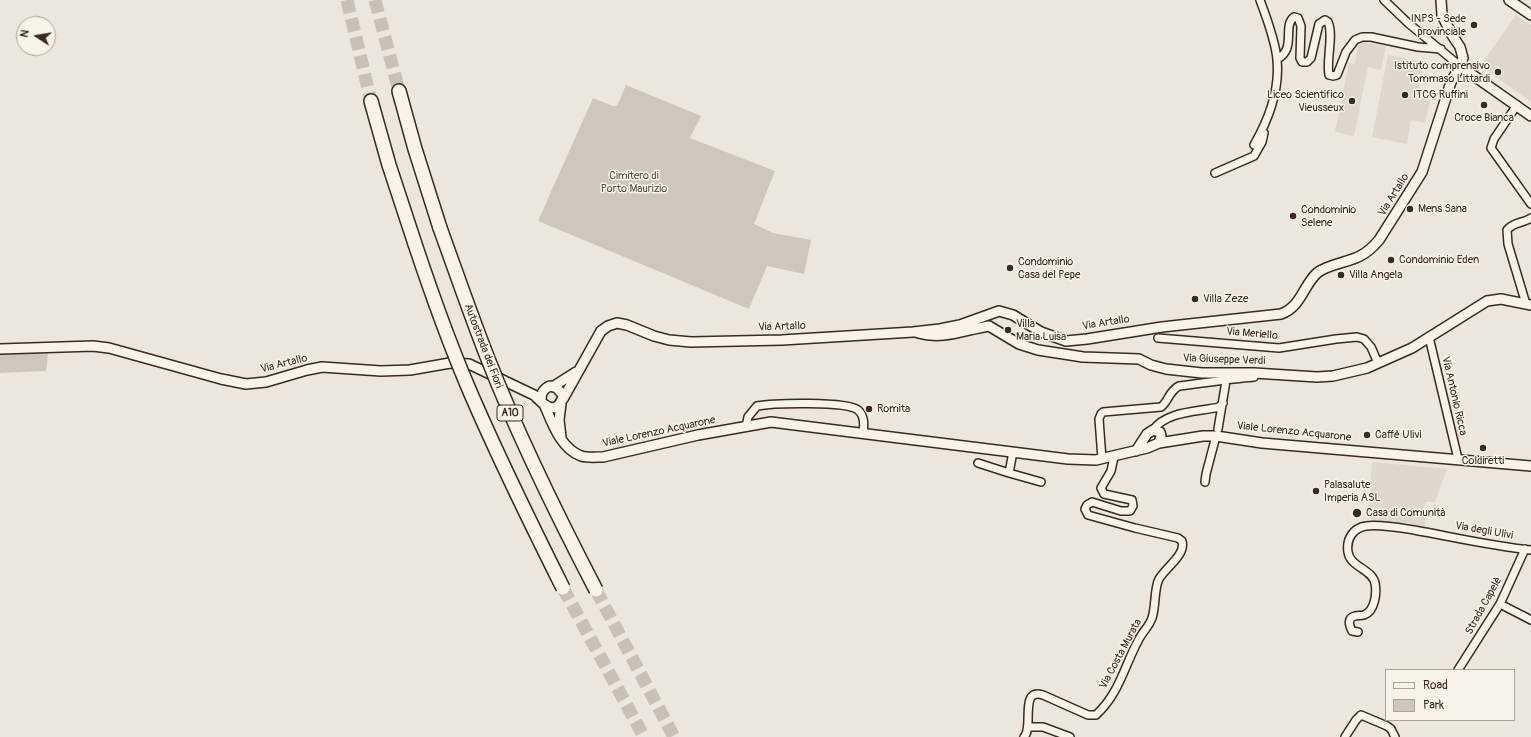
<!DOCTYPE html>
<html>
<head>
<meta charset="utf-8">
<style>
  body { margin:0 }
  #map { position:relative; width:1531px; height:737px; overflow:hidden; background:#ece7dc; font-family:Pangolin,sans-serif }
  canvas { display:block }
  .legend { position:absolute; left:1385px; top:669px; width:130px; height:52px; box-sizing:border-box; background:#f7f3e8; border:1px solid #aca397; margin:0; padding:5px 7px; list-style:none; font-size:12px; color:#3b2a1e }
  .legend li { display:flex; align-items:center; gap:8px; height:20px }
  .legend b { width:20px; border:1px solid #aca397 }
  .north { position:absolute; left:16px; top:16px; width:40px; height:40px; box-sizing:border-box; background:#f7f3e8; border:1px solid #aca397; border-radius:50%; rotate:282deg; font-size:11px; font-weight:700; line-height:16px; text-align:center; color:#3b2a1e }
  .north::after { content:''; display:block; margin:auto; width:14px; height:18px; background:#3b2a1e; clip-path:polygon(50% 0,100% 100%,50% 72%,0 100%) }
</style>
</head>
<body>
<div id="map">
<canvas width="1531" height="737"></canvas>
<ul class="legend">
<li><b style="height:5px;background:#f7f3e8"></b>Road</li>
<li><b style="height:11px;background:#cec8bc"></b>Park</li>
</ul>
<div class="north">N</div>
</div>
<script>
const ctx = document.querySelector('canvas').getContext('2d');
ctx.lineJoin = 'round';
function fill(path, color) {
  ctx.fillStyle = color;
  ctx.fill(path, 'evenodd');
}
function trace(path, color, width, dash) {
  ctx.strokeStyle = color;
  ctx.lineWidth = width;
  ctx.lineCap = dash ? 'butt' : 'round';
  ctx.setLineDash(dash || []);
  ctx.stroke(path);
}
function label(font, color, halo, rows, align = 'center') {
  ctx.font = font + ' Pangolin,sans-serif';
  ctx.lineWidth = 3;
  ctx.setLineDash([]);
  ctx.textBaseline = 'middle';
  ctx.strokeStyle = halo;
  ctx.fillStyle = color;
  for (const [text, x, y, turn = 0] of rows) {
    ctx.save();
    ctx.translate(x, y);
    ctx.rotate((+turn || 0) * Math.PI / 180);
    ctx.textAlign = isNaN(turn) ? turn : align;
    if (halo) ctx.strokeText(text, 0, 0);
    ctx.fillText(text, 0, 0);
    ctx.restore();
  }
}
fill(new Path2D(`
  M1516,15L1531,25V102L1480,66Z
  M1359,41L1386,46L1381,70L1368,67L1354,136L1335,132L1349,63L1355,64Z
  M1388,55L1424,62L1419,88L1432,90L1425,123L1411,120L1407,144L1372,137Z
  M1372,462L1447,469L1435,502H1425L1423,512L1426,528L1406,523L1372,522L1373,514L1368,513Z`), '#ddd7cc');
fill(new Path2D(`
  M626,85L701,116L690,138L775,171L754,224L773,233L811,240L804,274L767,266L749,309L538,221L593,98L613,106H617Z
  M48,353L46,371L0,373V354Z`), '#cec8bc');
trace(new Path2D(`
  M347,0L371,101
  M375,0L399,91
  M563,588L644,737
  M596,590L674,737`), '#c9c1b6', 13, [13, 6]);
const minor = new Path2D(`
  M1384,0L1408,23L1460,66
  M1277,59C1297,49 1282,26 1294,17L1298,18L1301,26L1300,58L1302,62H1307L1311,58L1319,24L1325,20L1328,22C1334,35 1326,60 1329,75L1333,76L1337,75L1346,52L1355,40L1362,37H1371L1418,47L1441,49
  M1517,105L1494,139L1491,148L1531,204
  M1254,145C1269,119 1280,91 1277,60C1276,43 1266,16 1260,0
  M1215,173L1254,156L1262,142L1264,133
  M1526,304L1508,244L1507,230C1513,222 1524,223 1531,218
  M1429,337L1458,459
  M1158,338L1279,348L1336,339L1357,337L1364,339L1371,347L1378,363
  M746,427L748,417L757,406C773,403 847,401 858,410C865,416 864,426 863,434
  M1218,429L1226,381
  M1153,430C1166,411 1198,412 1219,407L1223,403
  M1102,459L1099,419L1101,414L1103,412L1161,407C1169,401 1168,392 1179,386C1204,383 1229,379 1254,377
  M978,463L1009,473L1013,452
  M1009,473L1041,482
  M1205,482L1206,474L1216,436
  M1500,604L1531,620
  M1358,632L1352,631C1349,625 1347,618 1355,616C1358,615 1361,616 1364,615C1375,611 1377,593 1375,583C1372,569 1350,567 1348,552C1346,539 1353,528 1366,526C1380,524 1401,528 1414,530C1453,537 1492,546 1531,550
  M1458,670L1500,604L1525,549
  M1029,727H1043L1070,737
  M1024,737C1034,728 1019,687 1043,695L1088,715H1096C1119,694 1124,667 1138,641C1142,632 1149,627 1152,618C1156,606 1154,588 1159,579C1166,567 1186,555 1182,541L1178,538L1135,528L1088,515L1085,509L1087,505L1092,502L1121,511H1130L1133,506L1132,500L1104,494L1101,488L1111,471L1114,457
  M1345,737L1356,720L1361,715L1387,726L1391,729L1395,737`);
const tertiary = new Path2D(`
  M1509,0L1531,15
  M1460,66L1531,116
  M918,333C944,340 963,330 989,326L1019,344L1038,350L1083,357L1139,359L1151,365L1166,369L1202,373H1254L1317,377L1333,376L1367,368L1412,348L1487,301L1501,299L1531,305
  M0,349L93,346L109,348L221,379L246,384L266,382L307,370L322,367L381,371L410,370L450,363L469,364L534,395C539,399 542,404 547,406C555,411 562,404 563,395L557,388L550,386C543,389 541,393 541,400
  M554,386L576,372
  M563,399L601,331L608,326L617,323L627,325L654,336L669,340L691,342L782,340L913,332L940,329L960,325L999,311L1013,315L1041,332L1066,341L1087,339L1162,327L1281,314C1301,307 1303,286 1317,273C1326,265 1349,262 1360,256C1368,252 1374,246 1379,240L1422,172L1451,82L1460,66L1463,58L1460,47L1452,35L1442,15L1441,0
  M544,404C552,422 560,448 581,456C588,458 596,457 603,457L698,435L771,422L1068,459L1096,460L1147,448L1159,443L1203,436H1216L1262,443L1531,466
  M561,404L559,420L561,437
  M1136,451L1147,434L1153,430L1160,432L1161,436L1159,443`);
const motorway = new Path2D(`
  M399,91L415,149L440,228
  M371,101L389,165L415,244`);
trace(minor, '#3b2a1e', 10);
trace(tertiary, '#3b2a1e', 12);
trace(motorway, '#3b2a1e', 16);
trace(minor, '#f7f3e8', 7);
trace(tertiary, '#f7f3e8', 9);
trace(motorway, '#f7f3e8', 13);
const motorwayBridge = new Path2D(`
  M440,228C456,272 471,316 488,359C519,438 557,515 596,590
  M415,244C431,292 448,340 468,387C497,455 530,522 563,588`);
trace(motorwayBridge, '#3b2a1e', 16, []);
trace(motorwayBridge, '#f7f3e8', 13);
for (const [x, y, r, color] of [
  [1474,25,4,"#3b2a1e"],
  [1498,72,4,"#3b2a1e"],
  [1405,95,4,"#3b2a1e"],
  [1352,101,4,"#3b2a1e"],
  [1484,105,4,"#3b2a1e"],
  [1410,209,4,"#3b2a1e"],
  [1293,216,4,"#3b2a1e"],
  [1391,260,4,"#3b2a1e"],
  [1010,268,4,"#3b2a1e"],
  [1341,275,4,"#3b2a1e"],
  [1195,299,4,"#3b2a1e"],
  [1008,330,4,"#3b2a1e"],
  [869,409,4,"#3b2a1e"],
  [1367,435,4,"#3b2a1e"],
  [1483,448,4,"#3b2a1e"],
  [1316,491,4,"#3b2a1e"],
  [1357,513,5,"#3b2a1e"]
]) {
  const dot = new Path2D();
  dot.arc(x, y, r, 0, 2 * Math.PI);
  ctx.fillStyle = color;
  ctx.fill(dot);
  trace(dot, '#f7f3e8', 1.5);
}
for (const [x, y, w] of [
  [510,413,26]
]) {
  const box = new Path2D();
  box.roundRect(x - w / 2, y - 8, w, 16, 3);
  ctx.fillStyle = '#f7f3e8';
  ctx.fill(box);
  trace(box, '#3b2a1e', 1);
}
label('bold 10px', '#3b2a1e', null, [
  ["A10",510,413]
]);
label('11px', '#3b2a1e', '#f7f3e8', [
  ["INPS - Sede",1466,19,"right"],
  ["provinciale",1466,32,"right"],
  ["Istituto comprensivo",1490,66,"right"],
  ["Tommaso Littardi",1490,79,"right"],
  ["Liceo Scientifico",1344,95,"right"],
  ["Vieusseux",1344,108,"right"],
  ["ITCG Ruffini",1413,95],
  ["Croce Bianca",1484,118,"center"],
  ["Mens Sana",1418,209],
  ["Condominio",1301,210],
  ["Selene",1301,223],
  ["Condominio Eden",1399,260],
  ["Condominio",1018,262],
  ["Casa del Pepe",1018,275],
  ["Villa Angela",1349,275],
  ["Villa Zeze",1203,299],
  ["Villa",1016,324],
  ["Maria Luisa",1016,337],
  ["Romita",877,409],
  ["Caffè Ulivi",1375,435],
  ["Coldiretti",1483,461,"center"],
  ["Palasalute",1324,485],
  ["Imperia ASL",1324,498],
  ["Casa di Comunità",1366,513]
], 'left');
label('11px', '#605246', '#f7f3e8', [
  ["Cimitero di",634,176],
  ["Porto Maurizio",634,189]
]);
label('11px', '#3b2a1e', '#f7f3e8', [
  ["Via Artallo",1394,195,-58],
  ["Via Artallo",1106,323,-9],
  ["Via Artallo",782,327,-2],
  ["Via Meriello",1252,334,5],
  ["Autostrada dei Fiori",483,346,69],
  ["Via Giuseppe Verdi",1224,360,2],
  ["Via Artallo",284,364,-14],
  ["Via Antonio Ricca",1454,396,77],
  ["Viale Lorenzo Acquarone",659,432,-12],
  ["Viale Lorenzo Acquarone",1294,432,6],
  ["Via degli Ulivi",1484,531,10],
  ["Strada Capelè",1484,606,-61],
  ["Via Costa Murata",1121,654,-62]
]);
</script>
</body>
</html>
